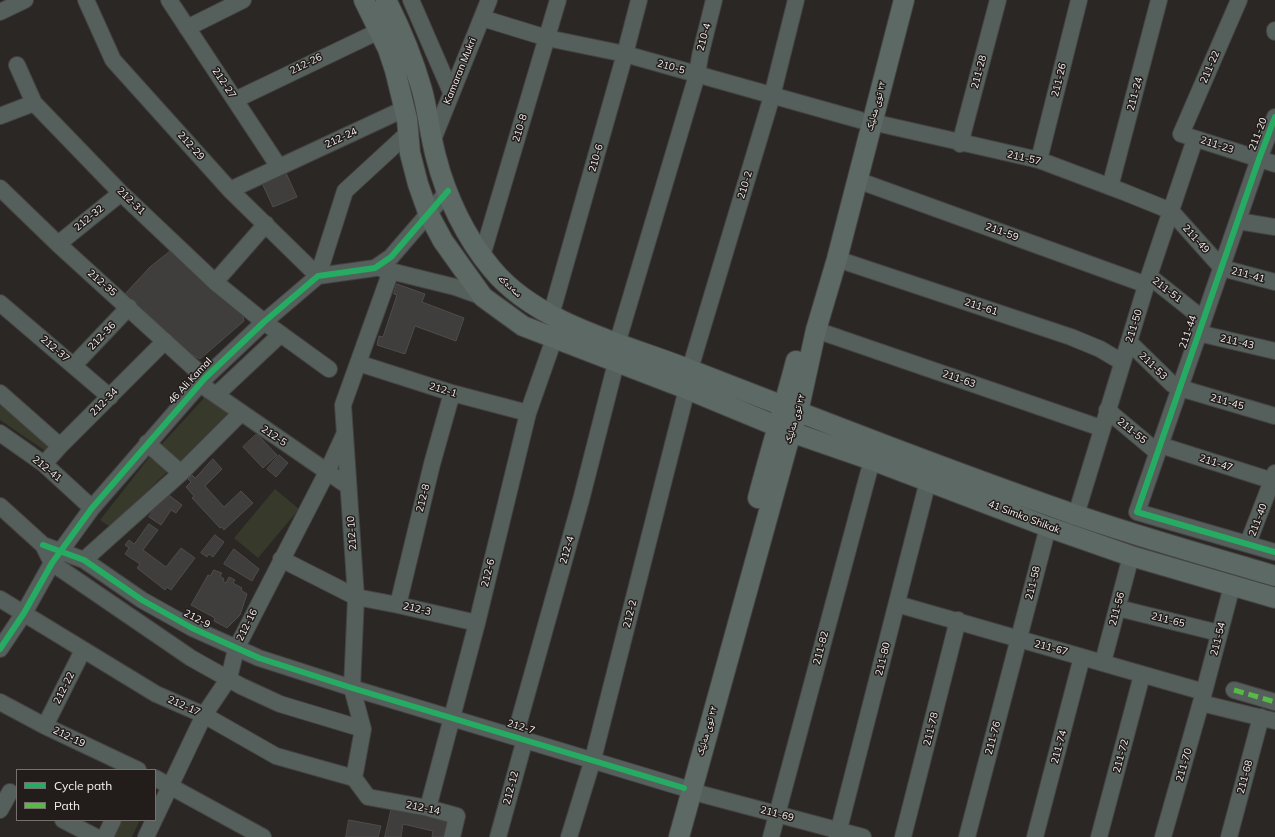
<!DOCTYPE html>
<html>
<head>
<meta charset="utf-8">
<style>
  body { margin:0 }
  #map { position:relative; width:1275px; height:837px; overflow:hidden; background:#2a2725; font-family:Mulish,sans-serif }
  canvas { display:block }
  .legend { position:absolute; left:16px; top:769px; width:140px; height:52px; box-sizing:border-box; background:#221c1a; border:1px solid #76716f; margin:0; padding:5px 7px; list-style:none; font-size:12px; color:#f4f0ef }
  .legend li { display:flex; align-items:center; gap:8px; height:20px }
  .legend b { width:20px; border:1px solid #76716f }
</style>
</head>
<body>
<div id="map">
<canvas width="1275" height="837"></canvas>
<ul class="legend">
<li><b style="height:5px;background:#26ab63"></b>Cycle path</li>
<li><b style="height:5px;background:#58b947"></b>Path</li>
</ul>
</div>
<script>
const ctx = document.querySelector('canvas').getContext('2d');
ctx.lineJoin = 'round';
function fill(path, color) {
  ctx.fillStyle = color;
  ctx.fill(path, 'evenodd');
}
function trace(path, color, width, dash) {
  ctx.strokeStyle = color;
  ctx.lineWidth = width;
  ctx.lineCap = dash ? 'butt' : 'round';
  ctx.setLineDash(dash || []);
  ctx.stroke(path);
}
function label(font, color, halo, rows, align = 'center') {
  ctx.font = font + ' Mulish,"Noto Naskh Arabic",sans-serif';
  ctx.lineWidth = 3;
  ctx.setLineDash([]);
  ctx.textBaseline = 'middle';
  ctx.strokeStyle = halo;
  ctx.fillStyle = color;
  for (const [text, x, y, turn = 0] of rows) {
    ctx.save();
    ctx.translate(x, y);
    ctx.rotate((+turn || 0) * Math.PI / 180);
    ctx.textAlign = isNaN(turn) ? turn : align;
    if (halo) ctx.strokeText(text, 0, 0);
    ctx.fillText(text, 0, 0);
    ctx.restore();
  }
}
fill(new Path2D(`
  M205,397L230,415L179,465L160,446Z
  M0,402L51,446L47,452L0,420Z
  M151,455L169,470L110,527L100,520Z
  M275,489L299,509L258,558L234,538Z
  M119,820H140L132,837H111Z`), '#37392b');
const building = new Path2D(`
  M286,173L297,197L273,207L262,183Z
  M172,250L242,312L244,321L200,359L184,350L141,311L125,294L150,267Z
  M397,284L425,294L422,302L464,318L456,341L415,326L405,354L377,345L379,336L383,337L397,295L394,294Z
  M257,434L277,455L263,468L243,447Z
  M279,455L288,463L276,477L267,469Z
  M213,459L222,469L205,486L224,507L241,491L253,503L224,530L222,527L220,528L192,498L194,496L186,487L191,482L188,479L192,475L195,478Z
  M166,493L182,505L176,513L171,510L161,525L149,517Z
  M149,524L158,530L143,550L166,567L181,548L195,558L171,590L167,587L165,590L137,568L140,564L125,554L129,548L125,545L129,540L134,544Z
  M215,535L224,542L213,557L209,554L207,557L201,553Z
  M234,549L259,569L252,581L224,564Z
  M214,570L222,573L220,576L224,579L223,581L226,583L229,577L235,580L233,583L242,588L241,590L247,594L240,615L227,628L214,621L215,618L191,605L208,575L210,576Z
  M392,807L451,819L447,837H432L433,831L403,824L401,837H385Z
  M349,820L381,826L378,837H346Z`);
fill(building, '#403e3c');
trace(building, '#4f4c4b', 1);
const minor = new Path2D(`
  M86,0L113,60L230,190L318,276L345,191L408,133
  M169,0L279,167
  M411,0L451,92
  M1239,0L1181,134L1275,164
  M0,12L25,0
  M482,18L547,38L625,54L860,120
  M187,28L243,0
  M1275,30V32
  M17,65L34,103L121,193L215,282L264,322L329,369
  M235,100L379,31
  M0,116L34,103
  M1275,117L1259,159L1137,512L1275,552
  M872,122L1039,160L1124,192L1171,211L1222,268L1275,282
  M432,142L489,0
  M960,144L998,0
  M1039,160L1079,0
  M857,180L1147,285
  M1110,187L1159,0
  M0,188L58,244L205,378
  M230,190L404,109
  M1238,221L1275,227
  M58,244L121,193
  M482,256L558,0
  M837,259L1071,337L1100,349L1122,362
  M382,269L455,287L483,297
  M391,271L343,405L356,597L352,688L363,729L354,778L368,797L428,808L457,816L452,837
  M1149,276L1203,319
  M215,282L266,224
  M0,303L110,397
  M551,315L625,54L639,0
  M816,330L1101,428
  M1198,333L1275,351
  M1129,342L1172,384L1180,388L1275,416
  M617,344L697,75L700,56L714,0
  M358,363L452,393L528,413
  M74,365L129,307
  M690,369L772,96L796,0
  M200,384L348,486
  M0,393L60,446
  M216,395L281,334
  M1107,410L1157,452
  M0,433L44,464L92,508
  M147,443L181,473
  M1160,445L1273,481
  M44,464L60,446L165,341
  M0,506L43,545L52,563L191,658L241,686L280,704L363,729
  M1076,515L1149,276L1195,139
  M1248,543L1275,473
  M43,545L84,560L142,600L192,628L259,658L352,688L684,788
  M281,559L356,597L398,605L477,623
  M84,560L181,473L241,413
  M0,599L156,694L204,715L276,756L354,778
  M897,604L1204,692
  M398,605L432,464L452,393
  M1118,608L1219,633
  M0,649L24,613L52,563L92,508L205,378L264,322L318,276L375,268L391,257L448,191
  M1103,662L1131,556
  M1234,690L1275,702
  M0,702L45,726L138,770
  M1201,703L1275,721
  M45,726L83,650
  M515,736L581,500L616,363
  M155,778L263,837
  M690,791L863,837
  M428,808L477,623L528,413L554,339
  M0,810L10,792
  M155,818L204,715L229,678L236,649L327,472L344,435
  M63,820L96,837
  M105,837L113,820
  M146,837L154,820
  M498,837L525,739
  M569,837L593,759L687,389
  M771,837L872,460
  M837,837L928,481
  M903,837L958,620
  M967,837L1048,527
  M1035,837L1082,657
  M1099,837L1142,675
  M1163,837L1204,692L1232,586
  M1229,837L1261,717`);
const major = new Path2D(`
  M364,0L388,49L395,70L407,119L410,153L418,184L429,215L443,241L483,297L523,326L687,389L791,432L872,460L1048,527L1131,556L1275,598
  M386,0C401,29 413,59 422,90C428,112 430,135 436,157C446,197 466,238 492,269C538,325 628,345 693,371C819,420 945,469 1073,514C1139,537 1208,556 1275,576
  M758,498C770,452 784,407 796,361
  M679,837L789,439L798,412L816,330L837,259L904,0`);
trace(minor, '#454342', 18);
trace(major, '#454342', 22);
trace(minor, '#555f5b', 16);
trace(major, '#5d6965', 20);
trace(new Path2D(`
  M1234,690L1275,702`), '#58b947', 5, [10, 5]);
trace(new Path2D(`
  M1275,117L1259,159L1137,512L1275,552
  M43,545L84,560L142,600L192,628L259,658L352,688L684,788
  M0,649L24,613L52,563L92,508L205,378L264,322L318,276L375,268L391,257L448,191`), '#26ab63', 6);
label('10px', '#f4f0ef', '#221c1a', [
  ["210-4",704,37,-75],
  ["212-26",306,64,-26],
  ["210-5",671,67,16],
  ["211-22",1210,67,-67],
  ["Kamaran Mukri",460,71,-68],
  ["211-28",979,72,-75],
  ["211-26",1059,80,-76],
  ["212-27",224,83,56],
  ["211-24",1135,94,-75],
  ["٢٢ توی مەلیک",876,106,-75],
  ["210-8",520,128,-73],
  ["211-20",1258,134,-69],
  ["212-24",341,138,-25],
  ["211-23",1217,145,18],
  ["212-29",191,146,48],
  ["210-6",596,158,-74],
  ["211-57",1024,158,13],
  ["210-2",745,185,-73],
  ["212-31",131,201,44],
  ["212-32",89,218,-39],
  ["211-59",1002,232,20],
  ["211-49",1196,239,48],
  ["211-41",1248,275,15],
  ["212-35",102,283,41],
  ["سەدەکە",510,286,41],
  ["211-51",1167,290,38],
  ["211-61",981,307,18],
  ["211-50",1134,326,-73],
  ["211-44",1188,332,-71],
  ["212-36",102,336,-46],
  ["211-43",1237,342,13],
  ["212-37",55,349,40],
  ["211-53",1153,366,44],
  ["211-63",959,379,19],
  ["46 Ali Kamal",190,381,-47],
  ["212-1",443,390,17],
  ["212-34",104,402,-45],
  ["211-45",1227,402,16],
  ["٢٢ توی مەلیک",795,419,-74],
  ["211-55",1132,431,39],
  ["212-5",274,436,34],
  ["211-47",1216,463,18],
  ["212-41",47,469,39],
  ["212-8",423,498,-76],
  ["41 Simko Shikak",1024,517,21],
  ["211-40",1258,520,-69],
  ["212-10",352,533,-94],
  ["212-4",567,550,-74],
  ["212-6",488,573,-76],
  ["211-58",1033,583,-76],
  ["212-3",417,609,13],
  ["211-56",1117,609,-75],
  ["212-2",630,614,-76],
  ["212-9",197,619,28],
  ["211-65",1168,620,14],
  ["212-16",247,625,-63],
  ["211-54",1218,639,-76],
  ["211-82",821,648,-75],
  ["211-67",1051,648,15],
  ["211-80",883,659,-76],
  ["212-22",64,688,-63],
  ["212-17",184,706,24],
  ["212-7",521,727,17],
  ["211-78",931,729,-76],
  ["٢٢ توی مەلیک",707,731,-74],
  ["212-19",69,737,26],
  ["211-76",993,738,-75],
  ["211-74",1059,747,-75],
  ["211-72",1121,756,-75],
  ["211-70",1184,765,-74],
  ["211-68",1245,777,-75],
  ["212-12",511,788,-75],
  ["212-14",423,808,12],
  ["211-69",777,814,15]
]);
</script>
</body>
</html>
